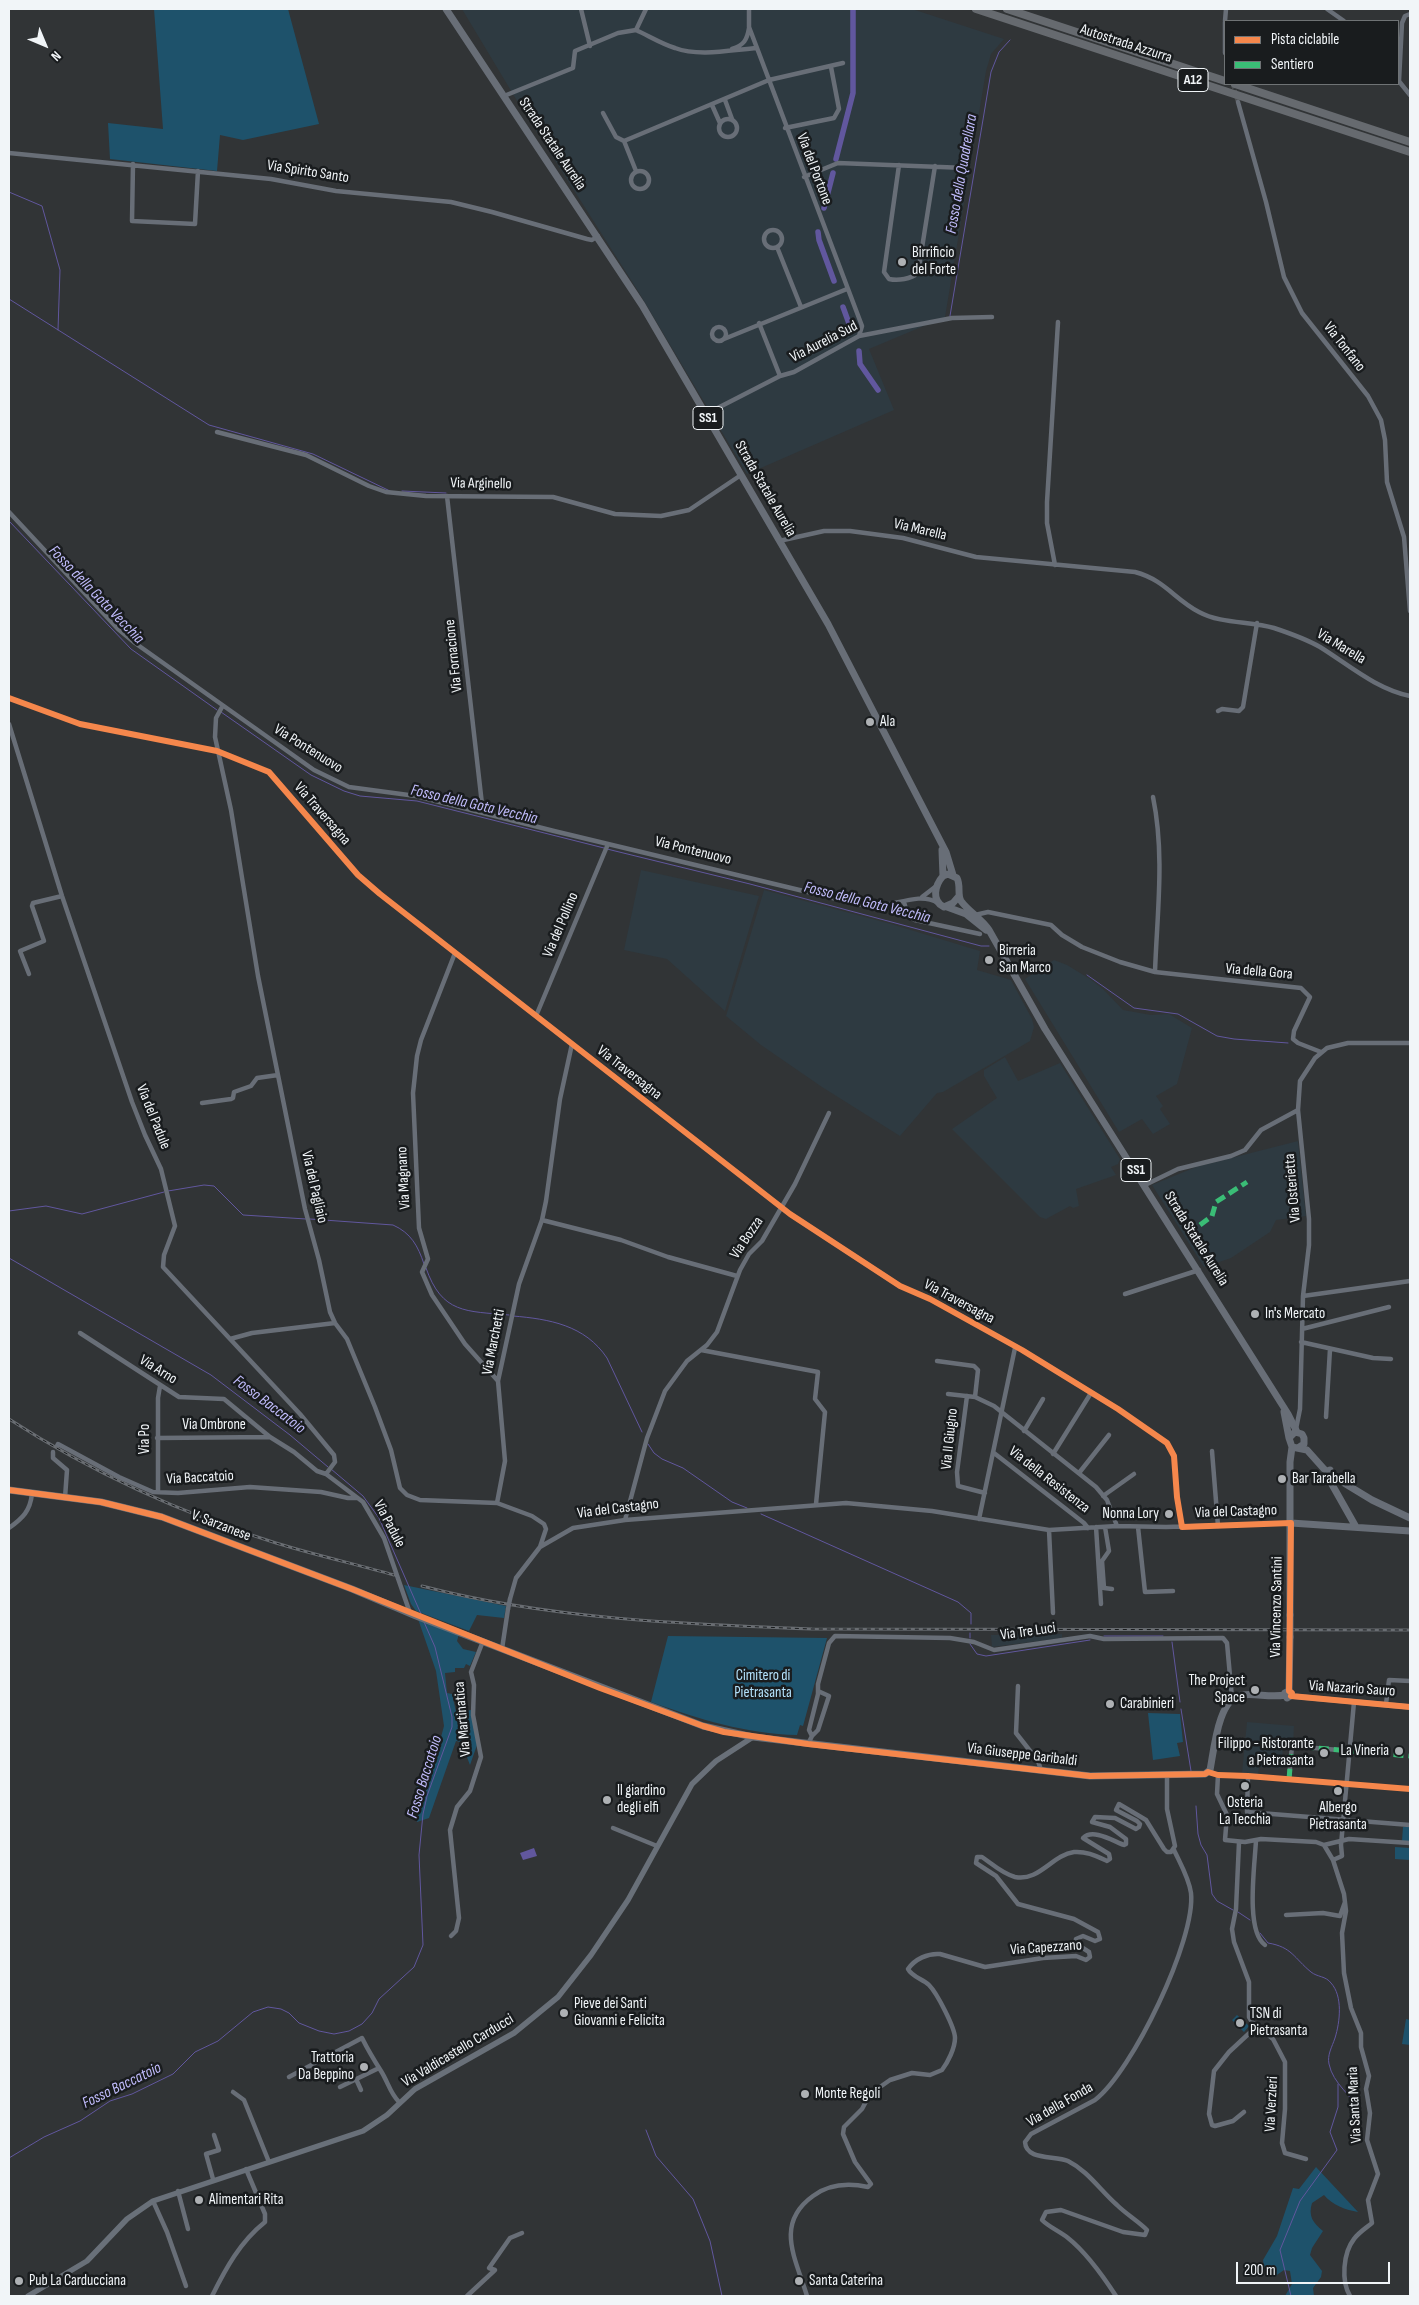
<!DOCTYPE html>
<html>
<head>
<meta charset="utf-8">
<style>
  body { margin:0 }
  #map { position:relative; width:1419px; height:2305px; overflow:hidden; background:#313436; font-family:"Sofia Sans Condensed",sans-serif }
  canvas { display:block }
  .frame { position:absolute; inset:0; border:10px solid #f1f5f8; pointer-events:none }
  .legend { position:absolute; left:1224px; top:20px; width:175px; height:65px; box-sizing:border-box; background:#191c1e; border:1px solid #6f7375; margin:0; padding:6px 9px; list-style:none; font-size:15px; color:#f1f5f8 }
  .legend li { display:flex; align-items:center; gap:10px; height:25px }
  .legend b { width:25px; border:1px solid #6f7375 }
  .north { position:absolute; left:20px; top:20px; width:50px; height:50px; -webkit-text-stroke:4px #191c1e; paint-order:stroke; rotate:135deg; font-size:14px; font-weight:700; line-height:20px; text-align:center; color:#f1f5f8 }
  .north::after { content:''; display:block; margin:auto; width:18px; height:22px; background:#f1f5f8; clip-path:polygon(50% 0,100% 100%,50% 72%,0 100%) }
  .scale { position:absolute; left:1236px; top:2262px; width:154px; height:22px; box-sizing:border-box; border:2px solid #f1f5f8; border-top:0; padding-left:6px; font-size:15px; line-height:18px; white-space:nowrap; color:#f1f5f8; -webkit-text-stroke:4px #191c1e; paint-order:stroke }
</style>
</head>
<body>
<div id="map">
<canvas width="1419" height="2305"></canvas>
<div class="frame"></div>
<ul class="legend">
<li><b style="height:6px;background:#f5874c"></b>Pista ciclabile</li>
<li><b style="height:6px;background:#3abd76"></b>Sentiero</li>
</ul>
<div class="north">N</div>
<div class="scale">200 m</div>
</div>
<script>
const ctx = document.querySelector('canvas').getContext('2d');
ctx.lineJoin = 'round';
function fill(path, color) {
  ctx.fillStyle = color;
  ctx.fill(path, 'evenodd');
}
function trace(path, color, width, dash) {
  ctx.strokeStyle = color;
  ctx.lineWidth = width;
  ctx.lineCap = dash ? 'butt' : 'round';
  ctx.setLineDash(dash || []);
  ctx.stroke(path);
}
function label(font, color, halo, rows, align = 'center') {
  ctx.font = font + ' "Sofia Sans Condensed",sans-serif';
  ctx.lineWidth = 5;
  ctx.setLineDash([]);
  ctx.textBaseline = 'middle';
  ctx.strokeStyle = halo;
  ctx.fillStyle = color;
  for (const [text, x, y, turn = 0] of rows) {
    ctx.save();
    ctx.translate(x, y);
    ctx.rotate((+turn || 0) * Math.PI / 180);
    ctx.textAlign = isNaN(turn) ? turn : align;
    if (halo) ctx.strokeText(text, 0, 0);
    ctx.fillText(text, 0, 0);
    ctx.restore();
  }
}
fill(new Path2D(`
  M462,9H912L1004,39L991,54L986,71L945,317L869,349L894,410L747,474L638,291L516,99Z
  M641,870L759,896L725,1011L667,959L624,950Z
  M764,890L891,924L980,951L977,970L1011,980L1032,1019L1034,1027L1030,1041L943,1092L937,1093L900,1136L822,1087L761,1045L726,1016Z
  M1054,960L1067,965L1090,979L1103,989L1123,1010L1151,1015L1169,1014L1192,1028L1177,1084L1156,1096L1163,1106L1160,1109L1170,1124L1153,1134L1142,1119L1119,1132L1025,979Z
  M1005,1057L1018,1081L1060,1063L1120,1159L1118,1164L1111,1167L1116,1175L1076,1189L1079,1206L1073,1208L1070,1206L1046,1219L1040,1217L952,1129L997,1098L984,1076V1070Z
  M1298,1141L1306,1216L1276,1220L1270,1232L1231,1258L1204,1267L1152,1185L1196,1167Z
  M1062,1634V1638L992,1647L991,1635Z
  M1247,1722L1294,1726L1293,1745L1283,1744L1282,1768L1259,1767L1258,1774L1242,1773Z`), '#2e3a41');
fill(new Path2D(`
  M154,9H288L319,124L243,140L220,135L217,171L110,159L108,123L163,129Z
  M404,1585L506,1606L504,1618L477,1615L469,1631L416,1611L411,1604Z
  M418,1619L459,1634L457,1641L463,1649L476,1652L470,1666L466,1664L464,1668H455V1672L445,1673L447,1693L452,1694L457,1716L463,1715L465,1711L471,1710L477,1745L470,1765L461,1742L456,1741L429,1818L417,1822L414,1799L420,1774L441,1737L444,1726L436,1671Z
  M668,1636L827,1638L803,1726L800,1725L797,1735C746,1734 699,1719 651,1702Z
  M1148,1713L1180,1714L1183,1742L1177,1743L1180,1756L1153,1760Z
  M1403,1827H1410V1841H1402Z
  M1395,1847L1410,1848V1860L1395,1859Z
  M1237,2015L1249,2026L1244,2032L1232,2020Z
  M1406,2019L1410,2020V2045L1402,2044Z
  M1316,2167L1358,2212C1346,2210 1332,2205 1324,2195L1312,2203C1308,2216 1313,2223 1323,2231L1312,2248L1310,2255L1322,2271L1321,2277L1313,2288L1314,2296H1285L1292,2284L1290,2271L1284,2270L1274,2277L1264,2267L1263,2260L1277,2236L1293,2188L1299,2189Z`), '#1e526b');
fill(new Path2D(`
  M534,1848L537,1856L523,1860L520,1853Z`), '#61579e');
trace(new Path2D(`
  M9,192L42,206L60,270L58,330
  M9,299L209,425L313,454L390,491
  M950,316L991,72L999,52L1010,40
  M402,491L446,493
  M9,521L131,649L217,710
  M221,712L311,775L344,791L360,796L417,801L604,848
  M607,849L750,884L981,946H989
  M1087,975L1134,1008L1178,1014L1217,1036L1234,1039L1288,1043
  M168,1191L204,1185L214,1186L243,1215L306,1219
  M9,1211L46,1206L82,1214L164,1192
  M310,1219L393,1225C411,1233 418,1246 424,1264
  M9,1258L211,1375L290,1435L328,1467
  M426,1268C442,1314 466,1311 509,1315
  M513,1316C549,1319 585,1325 607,1358L642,1432
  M648,1444L654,1453L662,1459L683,1468L732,1502L747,1508
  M331,1469L363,1496L379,1518L421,1614
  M761,1514L958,1602L971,1613V1624
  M1104,1636H1163
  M970,1638V1633
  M1172,1642L1180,1702
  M970,1644L977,1654L986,1656L1090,1640
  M1181,1709L1191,1771
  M1196,1806L1198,1834L1201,1845L1207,1855L1212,1894L1217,1901L1233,1910
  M1238,1912L1250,1920
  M1260,1933L1268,1943C1292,1947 1294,1958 1311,1972C1317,1977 1326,1976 1331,1983C1343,1996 1340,2022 1335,2038C1332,2047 1327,2055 1329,2064C1333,2084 1352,2095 1360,2112
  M646,2130L656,2156L693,2199L710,2241L722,2296
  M9,2158L44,2137L80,2121L110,2101L132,2094L173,2074L195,2052L218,2041L253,2012L268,2007L281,2009L289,2013L299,2023L319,2031L334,2034L349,2031L362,2024L372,2013L379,1999L414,1967L423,1945L419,1855L423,1814L427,1796L452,1727V1717L435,1647L424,1622
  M1291,2296L1280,2250L1300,2201L1337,2150L1330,2132L1338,2107V2084`), '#61579e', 1);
trace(new Path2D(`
  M836,159L853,93V9
  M824,208L833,173
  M818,232L819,240L834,281
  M843,307L851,329
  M859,351L860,364L878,390`), '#61579e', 5.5);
trace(new Path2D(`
  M1233,84L1238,102`), '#4e5153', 4.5, [4.5, 2]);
trace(new Path2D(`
  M581,9L590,46
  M646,9L636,30C649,36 662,44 675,48C699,57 731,50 757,48
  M749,9V27L757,48L862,326L859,336
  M1327,9L1344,21
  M1225,21L1226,9
  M1225,22V53
  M732,49C744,45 747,40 749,28
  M1398,80L1410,95
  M1399,81L1402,23L1405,16L1410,14
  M504,96L573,68L575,51L618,33L636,30
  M725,100L732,119
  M1238,102L1266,202L1284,277L1302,313L1368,396L1381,420L1385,440L1387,482L1404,537L1410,611
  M712,105L720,123
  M603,113L616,137L624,141L636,171
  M719 128a9 9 0 1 1 18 0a9 9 0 1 1-18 0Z
  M785,128L834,118L839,109L831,67
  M624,141L769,80L843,63
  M9,153L271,179L336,191L451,202L492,212L587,239L592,240L598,236
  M133,164L132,221L195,224L198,171
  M899,165L884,272L889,279C898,281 911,279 918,273L935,166
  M631 180a9 9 0 1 1 18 0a9 9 0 1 1-18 0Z
  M804,177L838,163L966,168
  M764 239a9 9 0 1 1 18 0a9 9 0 1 1-18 0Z
  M777,247L801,307
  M759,323L780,376
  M712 334a7 7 0 1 1 14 0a7 7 0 1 1-14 0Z
  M724,339L847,289
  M706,414L780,376L794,372L859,336L952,318L992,317
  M217,432L306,455L369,486L386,492L426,496L553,497L615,514L661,516L689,510L741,475
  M447,496L483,813
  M9,512L118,629L135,643L314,770L349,787L416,796L554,831L866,906C889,910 917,890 938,903
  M779,541L824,531H850L903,538L976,557L1135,572C1165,580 1174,599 1199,612C1221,624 1250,621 1274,628C1289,633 1306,639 1320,647C1349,665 1376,689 1410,696
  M1055,565L1047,523V502L1058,322
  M9,698L80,724L217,751L269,772L358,875L380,894L790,1214L900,1286L930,1299L1022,1350L1118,1409L1167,1443L1174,1456L1177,1497L1182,1527
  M222,707L216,718L215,737L231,810L258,976L305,1209L319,1260L330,1312L335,1323L347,1339L375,1407L391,1450L400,1488L407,1495L420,1500L497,1503L532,1516L544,1524L546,1529L540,1547
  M1218,711L1222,709L1239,711L1243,707L1257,623
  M9,724L62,896L132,1102L145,1135L161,1169L175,1226L164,1255L163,1267L300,1414L334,1455L335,1462L326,1474
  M1153,797C1165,855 1157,914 1155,972
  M922,897L935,887
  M904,902L908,916L915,920L980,934
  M975,915L988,912L1051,925L1062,935L1082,947L1120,962L1155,972L1301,988L1310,997L1294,1031L1293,1039L1298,1043L1321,1052
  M455,953L421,1040L417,1056L413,1093L419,1228L428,1259L422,1272L432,1295L465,1344L498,1381
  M29,974L20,951L44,941L32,906L33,903L62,896
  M536,1016L608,844
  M202,1103L231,1099L233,1098L234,1092L251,1086L257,1078L278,1075
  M1145,1185L1178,1169L1231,1156L1245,1150L1261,1130L1298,1110
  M542,1220L621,1240L668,1257L737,1276
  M1125,1294L1199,1270
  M1303,1296L1410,1281
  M1302,1329L1389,1307
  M80,1333L179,1397L224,1399L270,1437L294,1452L317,1471L326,1474L363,1502L384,1538L410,1613
  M230,1339L252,1333L335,1323
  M1301,1342L1373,1358L1391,1359
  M701,1350L818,1372L815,1399L825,1412L816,1504
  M937,1361L974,1366L978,1370L975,1397
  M948,1394L975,1397L994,1406L1096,1487L1107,1500L1117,1526
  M967,1396L957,1472L958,1486L985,1493
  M1326,1417L1330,1349
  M1296,1429L1300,1409L1303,1296L1309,1245V1219L1298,1110L1300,1081L1315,1058L1327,1048L1348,1043H1410
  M1024,1431L1043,1399
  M157,1438L270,1437
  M57,1446L58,1444L119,1477L153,1492L178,1493L250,1487L321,1492L348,1498H357
  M1212,1451L1218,1526
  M53,1452V1458L67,1470L65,1498
  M994,1453L1084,1523L1088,1528
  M1053,1454L1091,1393
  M1079,1473L1109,1435
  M158,1491V1398L160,1386
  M1103,1496L1134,1474
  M497,1503L505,1461L498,1381L519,1284L542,1220L546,1201L560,1099L572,1044
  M979,1519L1015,1348
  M625,1520L647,1438L665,1391L687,1361L707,1345L717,1332L740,1270L749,1254L762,1241L795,1184L829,1113
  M1096,1527L1101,1604
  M1105,1527L1109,1551L1102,1561L1104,1588L1112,1589
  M1138,1527L1145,1592L1173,1591
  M9,1528C23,1518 30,1511 32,1494
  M1049,1530L1053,1613
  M510,1599L516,1578L540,1547L573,1528L625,1520L846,1503L932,1511L1049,1530L1117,1526L1166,1527L1291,1523
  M502,1649L508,1609
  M1018,1686L1016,1733L1038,1761L1041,1770
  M1386,1704L1389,1680L1410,1681
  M812,1736L809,1730L818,1694V1684L829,1643L835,1636L950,1638L974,1642L994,1650L1090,1636L1104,1639L1223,1638L1227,1643L1232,1698
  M808,1744L812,1736L818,1730L829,1696L818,1691
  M1208,1772L1218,1775L1289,1779L1292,1746L1350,1751
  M1218,1775L1217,1794L1227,1815L1225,1840L1245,1842L1261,1839L1316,1842L1324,1845L1349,1839L1410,1843
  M1248,1776L1247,1812L1410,1825
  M613,1828L657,1846
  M1256,1840C1255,1864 1245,1931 1265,1945
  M1239,1842L1236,1909L1232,1929L1234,1942L1249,1982V2017L1252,2022L1273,2039L1285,2062V2109L1282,2143L1285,2153L1306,2159
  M1324,1845L1333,1860L1344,1894L1346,1911L1342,1933L1344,1973L1351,2008L1361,2033V2047L1369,2076L1366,2089L1370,2113L1367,2140L1378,2174L1368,2200L1372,2223C1366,2228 1358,2233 1354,2239C1343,2253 1341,2281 1350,2296
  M1333,1860L1342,1856L1341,1845L1354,1702
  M1286,1915L1323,1913L1340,1916L1345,1902
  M451,1936L456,1931L459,1918L450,1830L457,1807L470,1791L481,1757L473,1715L474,1685L471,1672L483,1641
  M289,2077L362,2038C368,2050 374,2060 381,2071C388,2082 390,2093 399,2102
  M356,2079L361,2090
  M340,2087L379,2068
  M233,2092L244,2100L269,2162
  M1244,2112L1233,2121L1215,2126L1212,2125L1209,2114L1214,2071L1229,2052L1257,2026
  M213,2179L206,2154L219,2150L214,2135
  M178,2191L188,2229
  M153,2201L167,2232L186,2286
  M212,2296C226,2268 240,2242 265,2222V2214L246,2169
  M467,2296L495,2270L489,2268L510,2238L522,2233
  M807,2296C796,2259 774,2224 813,2196C829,2184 849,2183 868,2187L871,2184L855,2162L843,2134L844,2127L862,2109L870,2094L890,2080L912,2073L930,2075L942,2070C948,2062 955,2048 955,2038C955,2028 937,1993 929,1985C923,1979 912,1977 908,1969C915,1959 928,1953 940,1954L985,1967L1043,1958L1076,1956L1086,1960L1090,1957L1089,1952L1075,1943L1076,1939L1083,1936L1095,1941L1100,1939L1098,1932L1074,1919L1018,1904L996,1876L976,1863L977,1857H982C992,1864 1003,1874 1015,1877C1039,1882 1052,1855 1074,1852C1086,1851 1096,1856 1107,1861L1110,1859L1109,1854L1083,1838C1093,1828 1113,1841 1124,1845L1126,1844V1839L1110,1827L1092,1822L1095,1817L1115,1818L1136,1829L1139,1827L1140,1824L1137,1821L1116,1810L1119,1804L1146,1820L1164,1849L1167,1852H1171L1175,1846L1167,1809V1774
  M1116,2296C1103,2276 1087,2253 1068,2238C1059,2231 1049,2227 1042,2220L1046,2212L1061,2210L1123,2232L1145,2235L1147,2230C1138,2221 1126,2214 1117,2205C1100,2190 1088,2171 1068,2161C1055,2155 1026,2161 1025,2142L1031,2134L1095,2100C1132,2072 1196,1939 1191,1893C1189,1878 1180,1863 1174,1850`), '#686e77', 4.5);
trace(new Path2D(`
  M1291,1696L1410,1707
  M28,2296L87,2261L127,2219L153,2201L363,2131L387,2115L415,2089L514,2033L558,1997L591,1955L628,1900L692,1784L716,1761L753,1737`), '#697079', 5.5);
trace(new Path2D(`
  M446,9L642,305L828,624L946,852L953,875
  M942,850L943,876
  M959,896L953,903L944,907C931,901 935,885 943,876L948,874L957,878C961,886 957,894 961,901C969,912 981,918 989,930L1045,1029L1288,1414L1297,1432
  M947,907L966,914L986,930
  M1284,1412L1289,1438
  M1298,1448L1304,1444V1438L1302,1434L1295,1432L1289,1438L1292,1447L1307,1450L1324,1469L1344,1483L1372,1500L1410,1518
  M1330,1470V1481L1356,1527
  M9,1490L101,1502L162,1517L352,1589L416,1616L703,1726L753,1737L1090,1776L1205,1774L1210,1770C1214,1751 1218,1697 1242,1695C1256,1693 1270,1698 1285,1695
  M1291,1523L1410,1531
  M1290,1615V1462L1292,1447
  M1289,1691L1285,1693L1287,1698L1292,1695L1289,1691L1290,1637`), '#686e77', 7);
trace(new Path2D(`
  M976,9L1410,152
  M1007,9L1225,81
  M1235,84L1410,142`), '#666a6f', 8);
const rail = new Path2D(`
  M9,1419C91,1472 183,1514 276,1543C315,1555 355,1564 394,1575
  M422,1586C549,1619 681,1624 812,1629L1410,1630`);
trace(rail, '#696d72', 3);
trace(rail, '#191c1e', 1, [4]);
trace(new Path2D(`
  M508,1609L510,1599`), '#686e77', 4.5);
trace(new Path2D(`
  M1290,1637V1615`), '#686e77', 7);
trace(new Path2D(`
  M1200,1225L1212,1216L1216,1202L1247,1182
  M1289,1779L1292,1746L1410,1756`), '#3abd76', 5, [10, 5]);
trace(new Path2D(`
  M9,698L80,724L217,751L269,772L358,875L380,894L790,1214L900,1286L930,1299L1022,1350L1118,1409L1167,1443L1174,1456L1177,1497L1182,1527L1291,1523L1289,1691L1292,1693L1291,1696L1410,1707
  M9,1490L101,1502L162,1517L352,1589L600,1688L703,1726L724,1732L808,1744L1090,1776L1205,1774L1208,1772L1218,1775L1248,1776L1410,1789`), '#f5874c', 6);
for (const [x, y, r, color] of [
  [902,262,5,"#aeb1b4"],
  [870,722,5,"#aeb1b4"],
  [989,960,5,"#aeb1b4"],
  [1255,1314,5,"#aeb1b4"],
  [1282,1479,5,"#aeb1b4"],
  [1169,1514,5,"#aeb1b4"],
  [1255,1690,5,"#aeb1b4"],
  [1110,1704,5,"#aeb1b4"],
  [1399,1751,5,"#aeb1b4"],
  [1324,1753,5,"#aeb1b4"],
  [1245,1786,5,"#aeb1b4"],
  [1338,1791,5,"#aeb1b4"],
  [607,1800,5,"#aeb1b4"],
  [564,2013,5,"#aeb1b4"],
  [1240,2023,5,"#aeb1b4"],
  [364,2067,5,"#aeb1b4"],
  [805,2094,5,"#aeb1b4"],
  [199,2200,5,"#aeb1b4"],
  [19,2281,5,"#aeb1b4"],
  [799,2281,5,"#aeb1b4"]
]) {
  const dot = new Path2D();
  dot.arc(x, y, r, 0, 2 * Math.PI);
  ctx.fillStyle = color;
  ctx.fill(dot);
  trace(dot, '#191c1e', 2);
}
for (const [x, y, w] of [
  [1193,80,30],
  [708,418,30],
  [1136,1170,30]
]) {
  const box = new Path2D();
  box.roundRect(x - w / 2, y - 11.5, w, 23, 4);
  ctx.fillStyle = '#191c1e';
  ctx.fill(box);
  trace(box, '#f1f5f8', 1);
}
label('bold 14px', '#f1f5f8', null, [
  ["A12",1193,80],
  ["SS1",708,418],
  ["SS1",1136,1170]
]);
label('15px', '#f1f5f8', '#191c1e', [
  ["Autostrada Azzurra",1126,44,18],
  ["Strada Statale Aurelia",552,144,56],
  ["Via del Portone",814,169,69],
  ["Via Spirito Santo",308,172,9],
  ["Via Aurelia Sud",824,342,-27],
  ["Via Tonfano",1344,347,52],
  ["Via Arginello",481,484,1],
  ["Strada Statale Aurelia",765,489,60],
  ["Via Marella",920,530,13],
  ["Via Marella",1341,647,31],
  ["Via Fornacione",454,656,-96],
  ["Via Pontenuovo",308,749,32],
  ["Via Traversagna",322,814,49],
  ["Via Pontenuovo",693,851,14],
  ["Via del Pollino",561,925,-67],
  ["Via della Gora",1259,972,5],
  ["Via Traversagna",629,1073,38],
  ["Via del Padule",153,1117,68],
  ["Via Magnano",404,1178,-93],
  ["Via del Pagliaio",314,1187,77],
  ["Via Osterietta",1293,1188,-95],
  ["Via Bozza",747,1238,-56],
  ["Strada Statale Aurelia",1196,1239,58],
  ["Via Traversagna",959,1302,28],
  ["Via Marchetti",494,1342,-79],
  ["Via Arno",158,1370,32],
  ["Via Ombrone",214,1425],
  ["Via Po",145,1439,-90],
  ["Via II Giugno",950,1439,-84],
  ["Via Baccatoio",200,1478,-3],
  ["Via della Resistenza",1049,1480,38],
  ["Via del Castagno",618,1509,-7],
  ["Via del Castagno",1236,1512,-2],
  ["Via Padule",389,1524,62],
  ["V. Sarzanese",221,1526,21],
  ["Via Vincenzo Santini",1277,1607,-89],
  ["Via Tre Luci",1028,1632,-8],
  ["Via Nazario Sauro",1352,1689,4],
  ["Via Martinatica",463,1719,-95],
  ["Via Giuseppe Garibaldi",1022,1755,7],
  ["Via Capezzano",1046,1948,-4],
  ["Via Valdicastello Carducci",458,2051,-31],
  ["Via Verzieri",1272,2104,-87],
  ["Via della Fonda",1060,2105,-30],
  ["Via Santa Maria",1355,2105,-93]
]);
label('15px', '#f1f5f8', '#191c1e', [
  ["Birrificio",912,253],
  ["del Forte",912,270],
  ["Ala",880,722],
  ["Birreria",999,951],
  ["San Marco",999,968],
  ["In's Mercato",1265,1314],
  ["Bar Tarabella",1292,1479],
  ["Nonna Lory",1159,1514,"right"],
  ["The Project",1245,1681,"right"],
  ["Space",1245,1698,"right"],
  ["Carabinieri",1120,1704],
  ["Filippo - Ristorante",1314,1744,"right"],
  ["a Pietrasanta",1314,1761,"right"],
  ["La Vineria",1389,1751,"right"],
  ["Il giardino",617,1791],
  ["degli elfi",617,1808],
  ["Osteria",1245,1803,"center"],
  ["La Tecchia",1245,1820,"center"],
  ["Albergo",1338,1808,"center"],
  ["Pietrasanta",1338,1825,"center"],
  ["Pieve dei Santi",574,2004],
  ["Giovanni e Felicita",574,2021],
  ["TSN di",1250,2014],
  ["Pietrasanta",1250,2031],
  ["Trattoria",354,2058,"right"],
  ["Da Beppino",354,2075,"right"],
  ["Monte Regoli",815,2094],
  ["Alimentari Rita",209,2200],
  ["Pub La Carducciana",29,2281],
  ["Santa Caterina",809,2281]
], 'left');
label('15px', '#b4e2fc', '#191c1e', [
  ["Cimitero di",763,1676],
  ["Pietrasanta",763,1693]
]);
label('italic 16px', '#c1bcfc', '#191c1e', [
  ["Fosso della Quadrellara",962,174,-80],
  ["Fosso della Gota Vecchia",96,595,46],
  ["Fosso della Gota Vecchia",474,805,13],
  ["Fosso della Gota Vecchia",867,903,14],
  ["Fosso Baccatoio",269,1405,37],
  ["Fosso Baccatoio",425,1777,-73],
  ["Fosso Baccatoio",122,2086,-26]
]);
</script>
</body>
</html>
